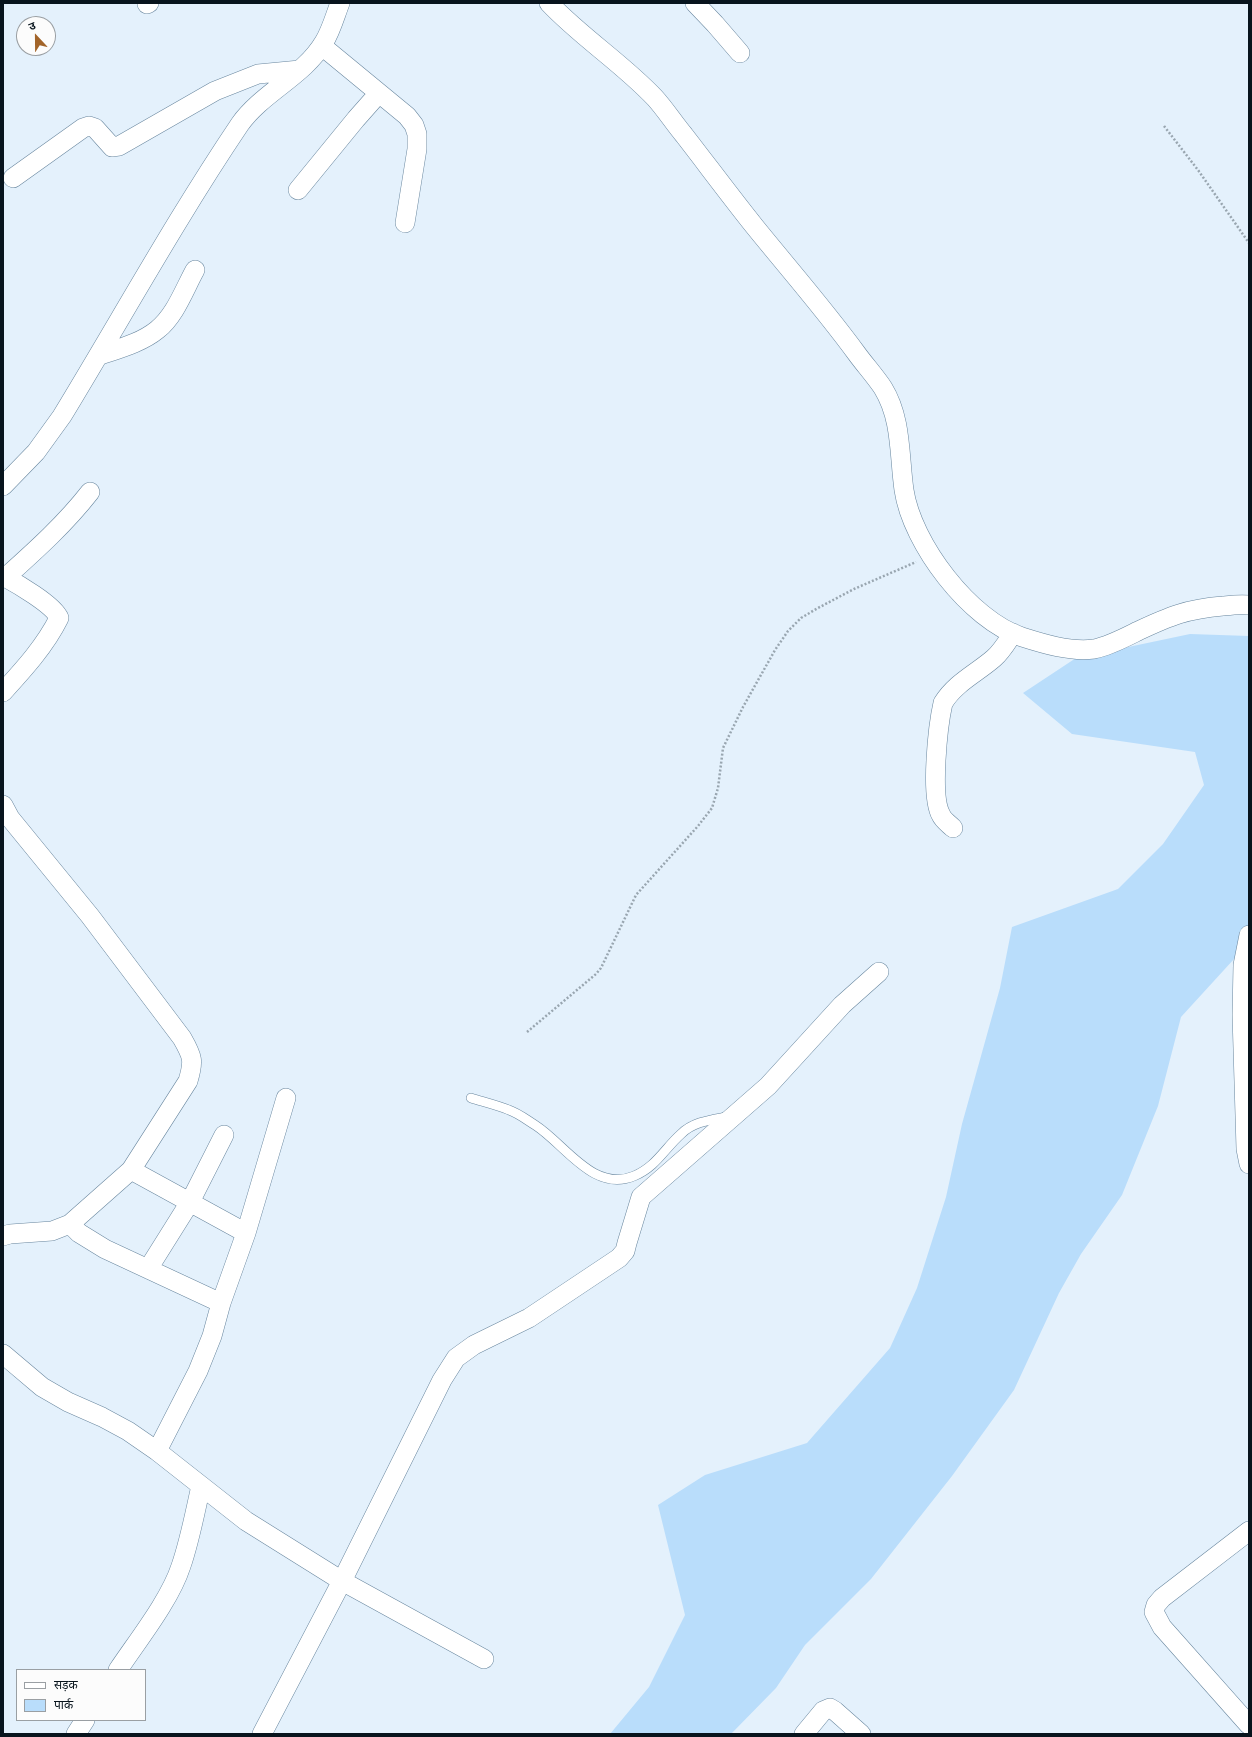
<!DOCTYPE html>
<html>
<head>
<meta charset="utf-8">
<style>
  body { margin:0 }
  #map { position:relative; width:1252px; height:1737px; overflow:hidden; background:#e4f1fc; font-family:Merriweather,"Noto Sans Devanagari",serif }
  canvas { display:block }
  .frame { position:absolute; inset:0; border:4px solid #08141d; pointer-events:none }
  .legend { position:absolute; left:16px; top:1669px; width:130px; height:52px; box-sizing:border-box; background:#fcfcfc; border:1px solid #9a9fa3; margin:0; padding:5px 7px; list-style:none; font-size:12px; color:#08141d }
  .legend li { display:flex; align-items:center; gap:8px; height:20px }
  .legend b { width:20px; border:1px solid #9a9fa3 }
  .north { position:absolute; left:16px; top:16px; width:40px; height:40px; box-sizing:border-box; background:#fcfcfc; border:1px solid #9a9fa3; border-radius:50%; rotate:338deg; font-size:11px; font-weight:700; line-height:16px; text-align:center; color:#08141d }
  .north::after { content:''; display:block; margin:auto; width:14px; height:18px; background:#a26429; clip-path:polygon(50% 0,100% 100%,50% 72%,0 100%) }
</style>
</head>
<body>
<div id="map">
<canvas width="1252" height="1737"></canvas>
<div class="frame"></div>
<ul class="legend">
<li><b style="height:5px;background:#fff"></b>सड़क</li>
<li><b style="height:11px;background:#b9ddfb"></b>पार्क</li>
</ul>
<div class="north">उ</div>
</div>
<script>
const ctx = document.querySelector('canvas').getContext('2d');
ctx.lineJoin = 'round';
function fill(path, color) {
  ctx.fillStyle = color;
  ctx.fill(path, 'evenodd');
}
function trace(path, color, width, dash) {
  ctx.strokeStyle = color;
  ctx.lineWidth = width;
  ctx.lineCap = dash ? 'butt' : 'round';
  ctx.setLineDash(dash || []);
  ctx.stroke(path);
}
fill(new Path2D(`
  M1190,634L1249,636V944L1245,947L1181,1017L1158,1106L1122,1195L1081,1254L1059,1293L1014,1390L952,1476L871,1579L805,1645L776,1688L731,1734H610L649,1687L685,1615L658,1505L705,1475L807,1443L890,1348L917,1288L946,1197L962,1124L1000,988L1012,927L1118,889L1163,844L1204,785L1195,752L1072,734L1023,693L1076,658Z`), '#b9ddfb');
const service = new Path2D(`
  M471,1098C484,1102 497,1105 509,1110C518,1113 527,1120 535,1125C565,1144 593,1193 634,1176C656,1167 665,1148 681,1134C693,1122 710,1120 726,1117`);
const minor = new Path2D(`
  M549,3C581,37 622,63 655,98C665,109 674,123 684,135C708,166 731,197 755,227C789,269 825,310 857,354C865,365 875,376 883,388C902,419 899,455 904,490C912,544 970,620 1022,637C1044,644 1070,652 1094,649C1109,646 1124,638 1138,631C1170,616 1187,609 1223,606C1232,605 1240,604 1249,605
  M695,3L715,24L740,53
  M147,4L149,3
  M322,46L407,116L414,125L417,134V149L405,223
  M13,178L83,128L89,126L95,128L112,147L119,146L215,91L258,74L300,70
  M298,190L356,119L379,93
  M98,356C118,349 141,343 157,330C175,316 184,290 195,270
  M3,486L36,452L62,416C121,319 176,219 240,124C263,92 304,76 324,42C331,31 335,16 340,3
  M3,576C16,583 54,605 59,618C45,646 24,669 3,692
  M6,577C36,550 65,524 90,492
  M3,805L10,818L90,916L182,1038C193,1057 194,1061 188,1081L131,1170L70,1224L52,1231L10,1234L3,1236
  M953,828C949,824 943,820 941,815C930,796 938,725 943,703C955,683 977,673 994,658C1002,651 1007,642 1013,633
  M1249,935L1243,965L1242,1015L1246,1149L1249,1164
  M131,1170L246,1233
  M70,1224L79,1233L105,1249L221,1303
  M148,1269L190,1202L224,1135
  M3,1354L42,1387L68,1402L102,1417L128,1431L157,1451L246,1521L342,1581L484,1659
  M157,1451L198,1371L212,1336L221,1303L246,1233L286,1098
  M1249,1531L1162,1598L1156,1605L1154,1612L1162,1627L1249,1725
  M118,1670C138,1640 170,1600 181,1566C190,1540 195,1512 201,1486
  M76,1734L85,1720
  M262,1734L342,1581L442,1380L456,1358L474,1345L529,1318L619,1258L625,1251L627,1243L641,1197L768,1086L842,1005L879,972
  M804,1734L823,1711L830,1708L835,1711L861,1734`);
trace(service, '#68869e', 10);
trace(minor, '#68869e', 20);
trace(new Path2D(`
  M1164,126L1198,170L1249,243
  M527,1032L596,974L601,968L636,895L698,826L712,808L718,788L723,748L743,707L775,650L788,631L801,618L818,608L854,589L916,562`), '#99a6b0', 2.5, [2, 2]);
trace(service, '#fff', 9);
trace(minor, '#fff', 19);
</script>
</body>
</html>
